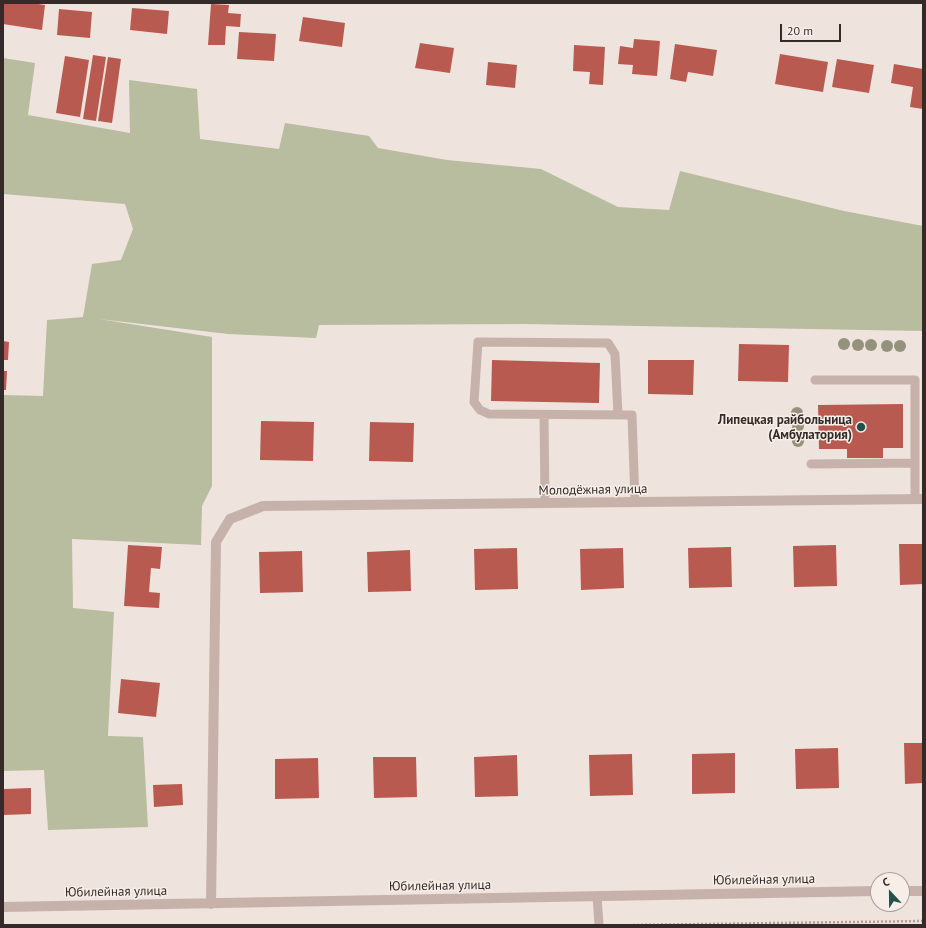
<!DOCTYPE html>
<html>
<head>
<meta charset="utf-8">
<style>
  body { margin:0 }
  #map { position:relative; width:926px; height:928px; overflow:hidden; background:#efe3dd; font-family:"PT Sans",sans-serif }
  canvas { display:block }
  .frame { position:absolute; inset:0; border:4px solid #342a29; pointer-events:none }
  .north { position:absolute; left:870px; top:872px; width:40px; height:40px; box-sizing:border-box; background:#f7eee8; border:1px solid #a9a09c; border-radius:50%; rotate:338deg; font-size:11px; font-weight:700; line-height:16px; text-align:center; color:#342a29 }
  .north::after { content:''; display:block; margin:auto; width:14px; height:18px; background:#23514d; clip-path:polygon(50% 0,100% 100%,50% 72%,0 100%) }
  .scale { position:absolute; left:780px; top:24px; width:61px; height:18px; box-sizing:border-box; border:2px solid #342a29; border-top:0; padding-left:5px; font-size:12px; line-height:14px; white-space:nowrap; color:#342a29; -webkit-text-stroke:3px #f7eee8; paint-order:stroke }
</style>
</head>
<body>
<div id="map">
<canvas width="926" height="928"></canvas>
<div class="frame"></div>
<div class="north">С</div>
<div class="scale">20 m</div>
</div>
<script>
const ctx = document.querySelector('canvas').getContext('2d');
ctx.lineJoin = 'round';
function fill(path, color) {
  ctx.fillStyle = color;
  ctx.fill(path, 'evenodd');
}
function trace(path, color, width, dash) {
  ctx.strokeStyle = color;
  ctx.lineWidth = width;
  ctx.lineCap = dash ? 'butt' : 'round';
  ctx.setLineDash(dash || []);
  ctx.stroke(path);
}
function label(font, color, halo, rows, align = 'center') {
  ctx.font = font + ' "PT Sans",sans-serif';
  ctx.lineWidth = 3;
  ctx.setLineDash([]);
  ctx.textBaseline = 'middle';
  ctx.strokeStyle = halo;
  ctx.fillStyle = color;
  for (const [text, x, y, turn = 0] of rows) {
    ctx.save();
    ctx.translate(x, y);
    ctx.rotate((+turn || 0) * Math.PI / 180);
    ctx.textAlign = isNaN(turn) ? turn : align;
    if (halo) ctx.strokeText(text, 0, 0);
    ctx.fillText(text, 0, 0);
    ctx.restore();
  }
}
fill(new Path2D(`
  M3,58L35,63L28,115L130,133L129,80L197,89L200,139L279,149L285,123L369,136L378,148L447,160L541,169L618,207L669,210L680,171L844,211L923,226V331L525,324L319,325L316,338L228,334L99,319L212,337V486L202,506L201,545L72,539L73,608L114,612L108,736L143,737L148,827L48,830L44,770L3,771V395L43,396L47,320L83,317L92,264L121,260L133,229L125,204L3,194Z`), '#b7bd9e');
fill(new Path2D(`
  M3,3H31L45,5L42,30L3,24Z
  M211,4L229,5L228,13L241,14L240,27L226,26L225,45H208Z
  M132,8L169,11L167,34L130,30Z
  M59,9L92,12L90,38L57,35Z
  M303,17L345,23L342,47L299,41Z
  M239,32L276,34L274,61L237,59Z
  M634,39L660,41L657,76L632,74L633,65L618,64L620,46L633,48Z
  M420,43L454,48L450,73L415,68Z
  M675,44L717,50L713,76L688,72L686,82L670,79Z
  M574,45L605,47L603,85L589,84L590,72L573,71Z
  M780,54L828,62L823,92L775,84Z
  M93,55L106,57L96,121L83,119Z
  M65,56L89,60L80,117L56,113Z
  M108,57L121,59L112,123L98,121Z
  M837,59L874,65L869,93L832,87Z
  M488,62L517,65L515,88L486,85Z
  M894,64L923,69V109L910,107L913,87L891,83Z
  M3,341L9,342L8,360H3Z
  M739,344L789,345L788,382L738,381Z
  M492,360L600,363L599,403L491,401Z
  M648,360H694L693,395L648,394Z
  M3,371H7L6,390H3Z
  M903,404V448H883V458H847V449H819L818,405Z
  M261,421L314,422L313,461L260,460Z
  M370,422L414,423L413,462L369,461Z
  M899,544H923V584L900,585Z
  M128,545L162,547L160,569L151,568L149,592L160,593L159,608L124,606Z
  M836,545L837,586L794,587L793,546Z
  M731,547L732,587L689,588L688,548Z
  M517,548L518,589L475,590L474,549Z
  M623,548L624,588L581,590L580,549Z
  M410,550L411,591L368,592L367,552Z
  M302,551L303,592L260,593L259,552Z
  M121,679L160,683L156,717L118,713Z
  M904,743H923V783L905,784Z
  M838,748L839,788L796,789L795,749Z
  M735,753V793L692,794V754Z
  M632,754L633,795L590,796L589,755Z
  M517,755L518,796L475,797L474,757Z
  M373,757H416L417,797L374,798Z
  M318,758L319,798L275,799V759Z
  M182,784L183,805L154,807L153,785Z
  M31,788V814L4,815V789Z`), '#b95a51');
trace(new Path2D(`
  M633,925L923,921`), '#b29c94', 2.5, [2, 2]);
trace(new Path2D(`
  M815,380H915V499
  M544,415L545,503
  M618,415L615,354L608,343L478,342L474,402L480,410L489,414L632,415L635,502
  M811,464L915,463
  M597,896L599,925`), '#c6b2aa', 9);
trace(new Path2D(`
  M902,891H923
  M211,904L216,542L230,519L263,506L923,499
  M3,907L878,891`), '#c6b2aa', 10);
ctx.fillStyle = '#94927d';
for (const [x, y] of [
  [844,344],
  [858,345],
  [871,345],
  [887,346],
  [900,346],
  [797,413],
  [798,426],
  [798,441]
]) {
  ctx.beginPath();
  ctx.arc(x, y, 6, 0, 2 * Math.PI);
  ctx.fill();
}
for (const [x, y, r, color] of [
  [861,427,5,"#23514d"]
]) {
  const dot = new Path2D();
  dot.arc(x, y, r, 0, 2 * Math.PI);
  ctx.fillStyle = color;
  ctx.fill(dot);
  trace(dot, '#f7eee8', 1.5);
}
label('bold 13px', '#342a29', '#f7eee8', [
  ["Липецкая райбольница",852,420],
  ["(Амбулатория)",852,435]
], 'right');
label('13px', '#342a29', '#f7eee8', [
  ["Молодёжная улица",593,490,-1],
  ["Юбилейная улица",764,880,-1],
  ["Юбилейная улица",440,886,-1],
  ["Юбилейная улица",116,892,-1]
]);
</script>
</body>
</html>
